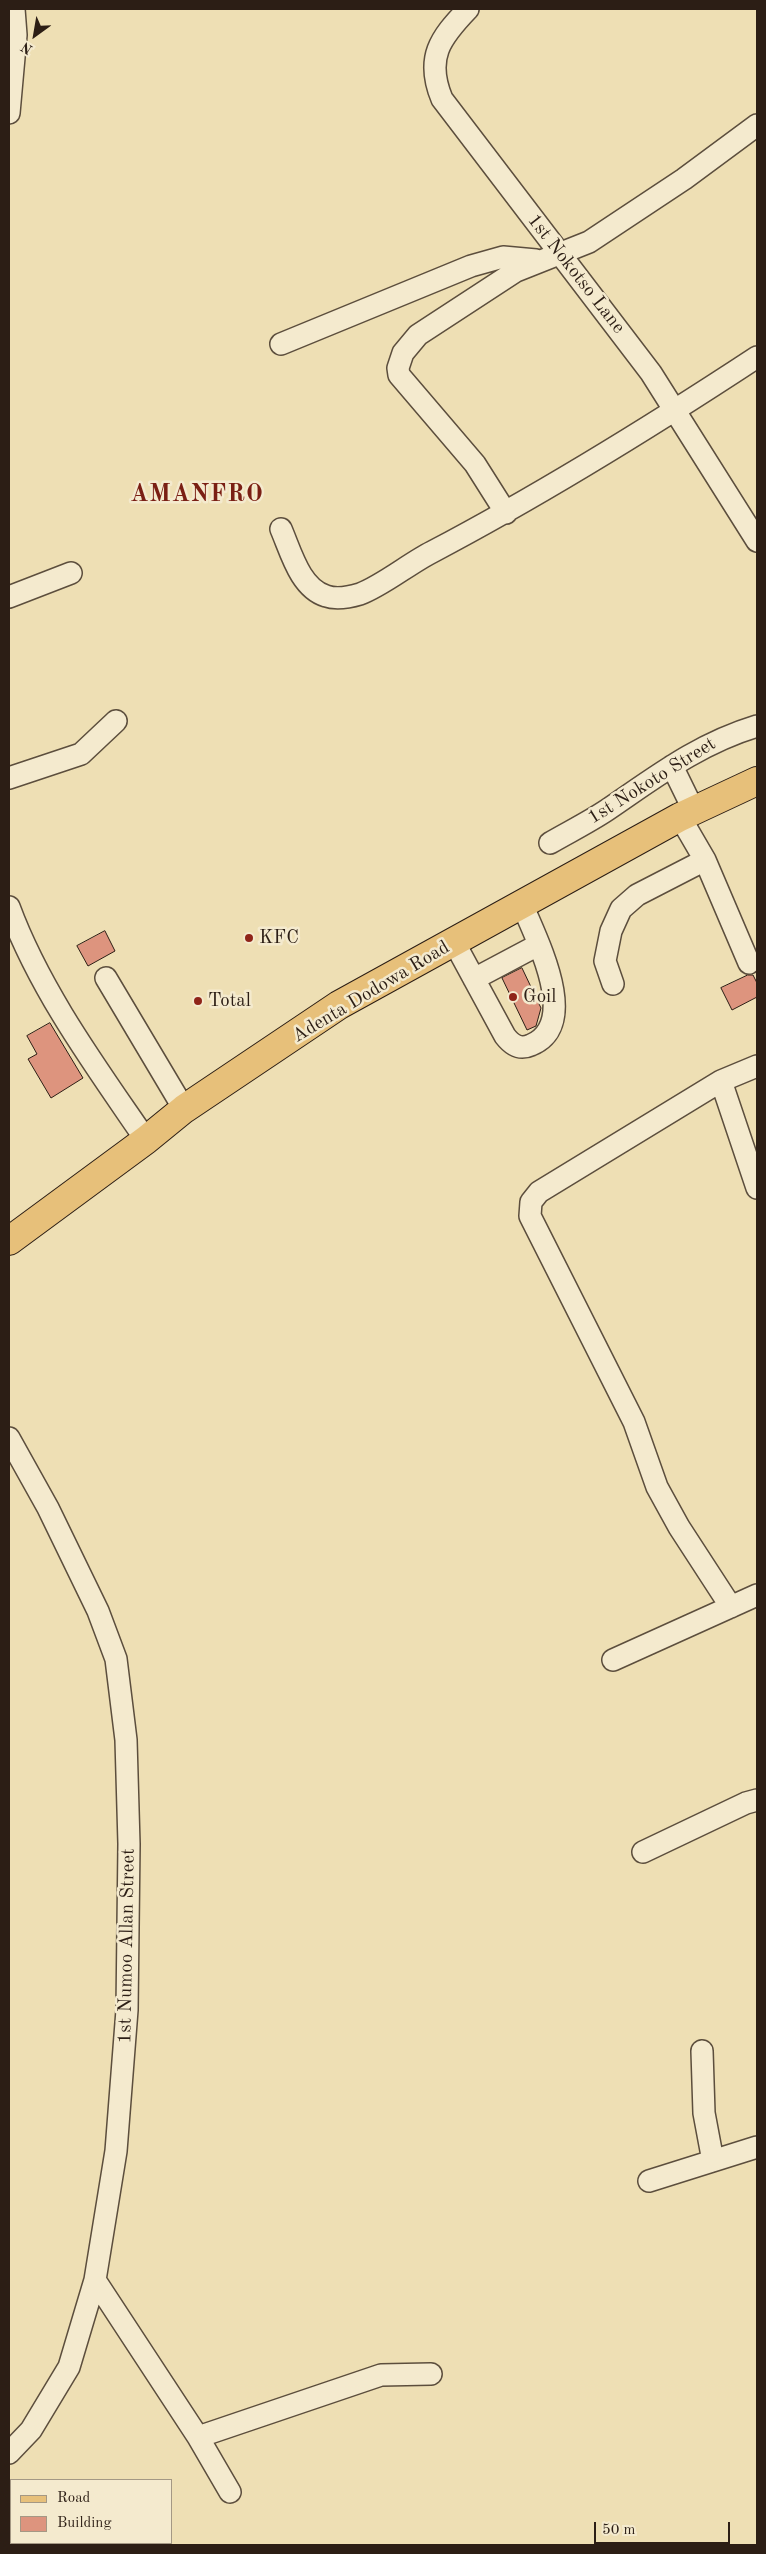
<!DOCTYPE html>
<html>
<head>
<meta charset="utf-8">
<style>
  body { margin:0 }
  #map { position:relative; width:766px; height:2554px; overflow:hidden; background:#eedfb4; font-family:"Old Standard TT",serif }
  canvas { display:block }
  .frame { position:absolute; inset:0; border:10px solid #2c1e15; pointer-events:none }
  .legend { position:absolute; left:10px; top:2479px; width:162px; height:65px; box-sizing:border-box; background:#f4eace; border:1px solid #a49884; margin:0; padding:6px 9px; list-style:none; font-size:15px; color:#2c1e15 }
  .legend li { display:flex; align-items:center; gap:10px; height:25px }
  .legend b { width:25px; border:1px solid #a49884 }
  .north { position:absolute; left:10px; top:10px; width:50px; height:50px; -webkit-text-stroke:4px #f4eace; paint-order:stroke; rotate:212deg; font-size:14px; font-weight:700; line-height:20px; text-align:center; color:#2c1e15 }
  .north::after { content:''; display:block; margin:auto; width:18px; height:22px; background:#2c1e15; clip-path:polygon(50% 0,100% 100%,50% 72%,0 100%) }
  .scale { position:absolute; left:594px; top:2522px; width:136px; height:22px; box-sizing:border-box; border:2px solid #2c1e15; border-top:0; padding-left:6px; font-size:15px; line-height:18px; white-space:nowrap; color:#2c1e15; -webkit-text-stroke:4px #f4eace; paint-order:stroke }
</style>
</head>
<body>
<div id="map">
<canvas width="766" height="2554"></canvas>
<div class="frame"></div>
<ul class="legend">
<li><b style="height:6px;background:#e7c07a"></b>Road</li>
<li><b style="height:14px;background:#dd947e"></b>Building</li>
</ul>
<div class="north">N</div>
<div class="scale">50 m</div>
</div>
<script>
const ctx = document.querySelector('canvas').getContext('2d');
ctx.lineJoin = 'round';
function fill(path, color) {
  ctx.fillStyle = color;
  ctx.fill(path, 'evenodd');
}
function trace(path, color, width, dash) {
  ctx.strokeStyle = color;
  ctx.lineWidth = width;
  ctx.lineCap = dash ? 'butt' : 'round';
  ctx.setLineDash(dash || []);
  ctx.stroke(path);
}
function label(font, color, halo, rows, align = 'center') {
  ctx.font = font + ' "Old Standard TT",serif';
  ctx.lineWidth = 5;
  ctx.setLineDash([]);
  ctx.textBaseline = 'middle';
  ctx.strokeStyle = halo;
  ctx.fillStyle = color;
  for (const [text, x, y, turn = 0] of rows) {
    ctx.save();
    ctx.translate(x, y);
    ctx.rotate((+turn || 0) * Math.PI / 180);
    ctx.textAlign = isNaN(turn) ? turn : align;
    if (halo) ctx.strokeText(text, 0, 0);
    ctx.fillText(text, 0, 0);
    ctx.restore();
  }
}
const building = new Path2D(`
  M105,931L115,951L88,966L77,946Z
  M522,968L541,1008L536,1026L527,1030L502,978Z
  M748,975H753L757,983V997L732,1010L721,988Z
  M50,1023L83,1078L51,1098L28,1059L37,1054L27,1036Z`);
fill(building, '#dd947e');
trace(building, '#2c1e15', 1);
const minor = new Path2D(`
  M468,9C440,38 425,58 442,99L651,373L757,541
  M9,113L16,35L14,9
  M281,344L471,266L503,257L536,260
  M506,513L475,464L399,375L398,368L403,353L418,335L516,271L589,242L684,179L757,125
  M281,529C291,552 300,588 326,596C337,600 350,597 360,594C382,586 410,563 432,552C544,493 652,426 757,357
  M9,597L71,573
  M672,766L694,811
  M9,778L81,754L116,721
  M680,817L705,860L749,963
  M550,843C569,832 589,822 607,810C657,776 698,744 757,726
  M9,907C40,991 96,1067 146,1140
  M454,942L505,1036C512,1045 520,1050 531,1045C582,1024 535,937 522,904
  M106,978L184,1109
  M474,979L538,945
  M613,984L605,961L611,931L621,909L637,895L705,860
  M757,1066L721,1081L757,1188
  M721,1081L539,1192L531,1202L530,1216L634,1422L657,1487L679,1527L731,1607
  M9,1438L48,1508L98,1611L116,1659L126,1740L129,1844L127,2010L116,2151L95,2280L69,2367L31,2430L9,2453
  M613,1660L757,1595
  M643,1852L746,1803L757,1800
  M702,2051L704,2113L713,2161
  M649,2181L757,2147
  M95,2280L198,2437L230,2492
  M198,2437L381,2375L431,2374`);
const major = new Path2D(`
  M9,1241L146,1140L184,1109L339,1005L680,817L757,781`);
trace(minor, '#5c4e3d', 24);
trace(major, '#2c1e15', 30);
trace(minor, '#f4eace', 21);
trace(major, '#e7c07a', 28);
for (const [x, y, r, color] of [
  [249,938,5,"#8f2418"],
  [513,997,5,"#8f2418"],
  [198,1001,5,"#8f2418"]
]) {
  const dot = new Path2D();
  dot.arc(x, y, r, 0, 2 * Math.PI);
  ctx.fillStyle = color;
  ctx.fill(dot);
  trace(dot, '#f4eace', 2);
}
label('19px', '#2c1e15', '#f4eace', [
  ["1st Nokotso Lane",576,274,52],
  ["1st Nokoto Street",652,781,-32],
  ["Adenta Dodowa Road",371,992,-31],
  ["1st Numoo Allan Street",127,1946,-89]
]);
label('19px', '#2c1e15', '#f4eace', [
  ["KFC",259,938],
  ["Goil",523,997],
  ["Total",208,1001]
], 'left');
ctx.letterSpacing = '1px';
label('bold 24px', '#7a1f14', '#f4eace', [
  ["AMANFRO",197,495]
]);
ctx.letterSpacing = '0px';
</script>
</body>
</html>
